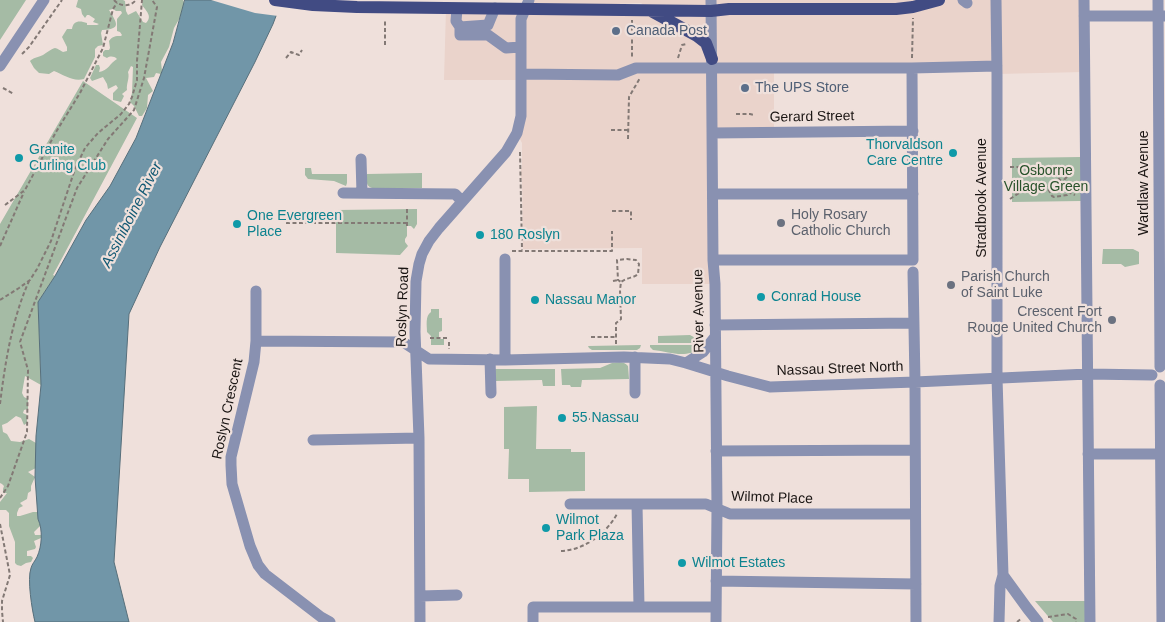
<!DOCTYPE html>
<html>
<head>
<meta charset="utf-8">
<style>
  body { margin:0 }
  canvas { display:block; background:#efe0db }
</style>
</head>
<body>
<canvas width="1165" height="622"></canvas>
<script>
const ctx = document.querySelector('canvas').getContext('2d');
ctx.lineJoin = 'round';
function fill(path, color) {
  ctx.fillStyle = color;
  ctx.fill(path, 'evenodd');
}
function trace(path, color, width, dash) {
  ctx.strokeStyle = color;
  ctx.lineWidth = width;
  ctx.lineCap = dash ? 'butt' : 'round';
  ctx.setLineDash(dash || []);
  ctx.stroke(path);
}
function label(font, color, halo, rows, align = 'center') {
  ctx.font = font + ' Arial,sans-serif';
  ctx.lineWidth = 4.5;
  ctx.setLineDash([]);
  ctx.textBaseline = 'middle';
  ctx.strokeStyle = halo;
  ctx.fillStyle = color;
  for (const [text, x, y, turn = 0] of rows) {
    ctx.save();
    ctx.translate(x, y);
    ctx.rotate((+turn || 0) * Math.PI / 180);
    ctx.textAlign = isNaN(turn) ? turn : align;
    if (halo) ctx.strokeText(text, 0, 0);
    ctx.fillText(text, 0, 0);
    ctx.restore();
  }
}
fill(new Path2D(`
  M529,0H1084V72L997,74V67L774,68V132L713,133L715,284H642V248L523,249L522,179H521V169L522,168V143L517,133L521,80H444L446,8H525ZM641,3L648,9L537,7Z`), '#ead3cb');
fill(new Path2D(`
  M0,0H26L0,40Z
  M78,0H123L125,1L126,11L128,15L136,11L143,22L146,23C153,16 146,11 142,5L143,0H183L185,4L182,14L174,28L169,47L161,62L162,71L161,74L156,73L154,77L146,78L153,91L148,95L147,108L142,116H139L134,106L130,102L132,93L133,67L131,66L128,72C130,78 126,84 127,90L122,94L124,96L121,102L113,100V93L118,88L116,85L108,89L107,84L103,77L92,81L90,78L96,65H99L100,68L99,72C108,71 110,63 117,59C114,56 110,56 107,58L103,56V52L105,50H109L110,48L109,41C113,36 115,36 121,36L122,35L120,32L117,31V19L122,13L121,11H116L113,9L109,10C117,23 122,29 102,30L101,33L103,45L98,46L95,49V57L84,79C73,82 64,75 54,71L49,74L39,73L34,68L30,61L31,60C35,57 39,57 43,55C46,53 51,49 55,48C57,48 61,51 63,52L67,51V47L62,37L67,29H72C73,21 79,20 87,23V25H97L99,24L93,22L95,19L89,15H87L85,18L82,14L81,9L76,7Z
  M83,81L137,118L53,275L55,276L38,302L41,385L25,376L22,393L24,397L28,399V409L24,410L23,413L27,415V423L24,425L21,418L16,416L7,423L2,425L3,432L7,434L11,441L20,442L29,439L36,443V468L28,472L35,477L31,486V491L28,493L27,499L20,503L23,506L19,508L17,513V516H20L33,512H38V519L41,525L34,532L35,535H41V538L34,541L36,547L35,549L27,551V556H31L33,558L31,562L26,563L21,566L17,565L15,563V542L9,526V513L6,510H0V502L7,493H3V489L4,486L2,484L0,483V224Z
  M1081,157V201L1012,202V158Z
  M305,168H311L312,174H347V183L346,186L334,181L308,179L305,175Z
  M422,173V188H372C365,186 367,180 367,174Z
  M417,209V224L414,229L411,226H407V236L405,239V242L408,246L400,255L336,253V210Z
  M1103,249H1133L1139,252V264L1125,267L1121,264H1102Z
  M431,309H439V318H442V331L439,332V339H444V345H431V336L427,332C427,325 425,316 431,312Z
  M696,323H703L704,341L702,343H658V336L690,335L699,340L701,338L697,329Z
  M641,345L640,348L637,350H592L589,348L588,346Z
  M650,345H700L701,348C685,359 671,352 653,350L650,347Z
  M612,363C618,362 624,361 628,366L629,379L582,380L581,387H571L570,385H562L561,369L600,368Z
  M495,369H555V386H543L542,380L495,381Z
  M537,406L536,449H571V452H585V491L529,492V479H508L509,449H504V407Z
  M1035,601H1087L1088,622H1053Z`), '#a5bba5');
const water = new Path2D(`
  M185,0H282L273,24L255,62L160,247L129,314L114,562L129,622H35C32,610 27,579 31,568C32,564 35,561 37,557C42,546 43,530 38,519L35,477L36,436L41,385L38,302L55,276L86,220L110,186L136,138L173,43Z`);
fill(water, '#7196a8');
trace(water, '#576f7b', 1);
fill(new Path2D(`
  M211,0H285L278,16L255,13Z`), '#efe0db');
trace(new Path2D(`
  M114,0C120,7 130,7 136,0
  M632,20V58
  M385,45V19
  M22,54L29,47L62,0
  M286,58L291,52L299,55L302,50
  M678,58L682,45L686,44
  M912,58L913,18
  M3,88L14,94
  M736,114H750L754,115V114
  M611,130H629
  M628,139L629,97L640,78
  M520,152L522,250
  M1010,167H1075
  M1051,167L1060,180H1064
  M1068,192L1064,180L1071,172V167
  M1010,199L1032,184L1041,183L1047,187L1052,196L1054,197L1067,195L1068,192L1075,195
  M5,205L25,190L56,132L80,93L103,48L113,9L117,3
  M612,211H631V220
  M286,223H407
  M407,226V207
  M0,246L24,192
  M512,251H612V231
  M613,281L618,280
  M704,282H697L698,312H705
  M612,299H620
  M0,300L19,288L30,280L37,269L51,241L75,169L85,148L98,133L121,114L129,104L132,97L137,80V61L142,0
  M591,337H616
  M430,338H447
  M449,342V349
  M616,344V323L621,319L620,290L621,282C628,277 634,278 638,274L639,264L636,260L627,259L617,260L618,280L621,282
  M0,404C5,363 12,319 29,281
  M586,419H592
  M0,498L8,486L27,432L28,370L20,342L77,188L108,139L134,110L144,78L157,7L152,0
  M0,524L10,575L2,601V611L3,622
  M561,551C584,550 606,534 617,514
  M1048,617L1068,614L1076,619V622
  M1017,622L1022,618`), '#837975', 2, [4, 2.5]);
trace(new Path2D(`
  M711,0L713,260L715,284L717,508L716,622
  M963,0L967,3
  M996,0L997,74V378L1003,575L1000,586L999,622
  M1084,0L1090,622
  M1158,0L1160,367
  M457,9L456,21L460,27L488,25L495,8
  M1084,16H1164
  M460,27V35H488L506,48L521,47
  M0,66L44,0
  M521,74L618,75L636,68H912L997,66
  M712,133L913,131
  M361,159L362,193
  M343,193L455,194L462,201
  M713,194H913
  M713,260H913L912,68
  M913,272L915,382L916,622
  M715,325L914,323
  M256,341V291
  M490,359L491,393
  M505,360V259
  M686,363L703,352L715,337
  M1160,385L1162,622
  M635,393V357
  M313,440L419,438
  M716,451L915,450
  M1088,454H1165
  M570,504H706L730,514H915
  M637,504L639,607
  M1003,575L1027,608L1038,622
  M716,581L916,584
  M420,596L457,595
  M330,622L321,617L265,574L258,565L250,546L232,484L231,465V457L254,362L256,341L403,342L429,359L505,360L624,357L670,359L686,363L728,376L770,387L915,382L1088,374L1152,375
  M420,622L419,438L415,332L416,281L419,264L422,254L429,241L439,228L506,152L517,133L521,116V19L529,0
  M533,622V607H716`), '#8991b1', 11);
trace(new Path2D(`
  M275,0L313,5L357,7L711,11L729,9H896L913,7L939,0
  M651,11L697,36L706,43L712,59`), '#414b83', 12);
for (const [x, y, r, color] of [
  [616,31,5,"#5c6f8a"],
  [745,88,5,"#5c6f8a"],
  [953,153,5,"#0f9aa8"],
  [19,158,5,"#0f9aa8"],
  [781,223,5,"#6b7280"],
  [237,224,5,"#0f9aa8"],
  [480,235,5,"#0f9aa8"],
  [951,285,5,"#6b7280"],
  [761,297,5,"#0f9aa8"],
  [535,300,5,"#0f9aa8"],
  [1112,320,5,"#6b7280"],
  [562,418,5,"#0f9aa8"],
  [546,528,5,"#0f9aa8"],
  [682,563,5,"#0f9aa8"]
]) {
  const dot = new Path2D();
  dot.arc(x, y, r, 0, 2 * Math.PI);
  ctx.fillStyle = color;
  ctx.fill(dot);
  trace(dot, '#efe0db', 2);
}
label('14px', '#4e5e75', '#efe0db', [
  ["Canada Post",626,31],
  ["The UPS Store",755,88]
], 'left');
label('14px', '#1a1513', '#efe0db', [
  ["Gerard Street",812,117,-1],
  ["Wardlaw Avenue",1144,183,-90],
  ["Stradbrook Avenue",982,198,-90],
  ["Roslyn Road",403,307,-88],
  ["River Avenue",699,311,-91],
  ["Nassau Street North",840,369,-2],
  ["Roslyn Crescent",228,409,-78],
  ["Wilmot Place",772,498,2]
]);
label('14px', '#0d838f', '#efe0db', [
  ["Thorvaldson",943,145,"right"],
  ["Care Centre",943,161,"right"],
  ["Granite",29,150],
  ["Curling Club",29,166],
  ["One Evergreen",247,216],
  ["Place",247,232],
  ["180 Roslyn",490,235],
  ["Conrad House",771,297],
  ["Nassau Manor",545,300],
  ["55 Nassau",572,418],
  ["Wilmot",556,520],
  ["Park Plaza",556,536],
  ["Wilmot Estates",692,563]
], 'left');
label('14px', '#28522b', '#efe0db', [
  ["Osborne",1046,171],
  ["Village Green",1046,187]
]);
label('14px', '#5b616d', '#efe0db', [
  ["Holy Rosary",791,215],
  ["Catholic Church",791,231],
  ["Parish Church",961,277],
  ["of Saint Luke",961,293],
  ["Crescent Fort",1102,312,"right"],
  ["Rouge United Church",1102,328,"right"]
], 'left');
label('italic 15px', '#125974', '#efe0db', [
  ["Assiniboine River",132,215,-63]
]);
</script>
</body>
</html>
